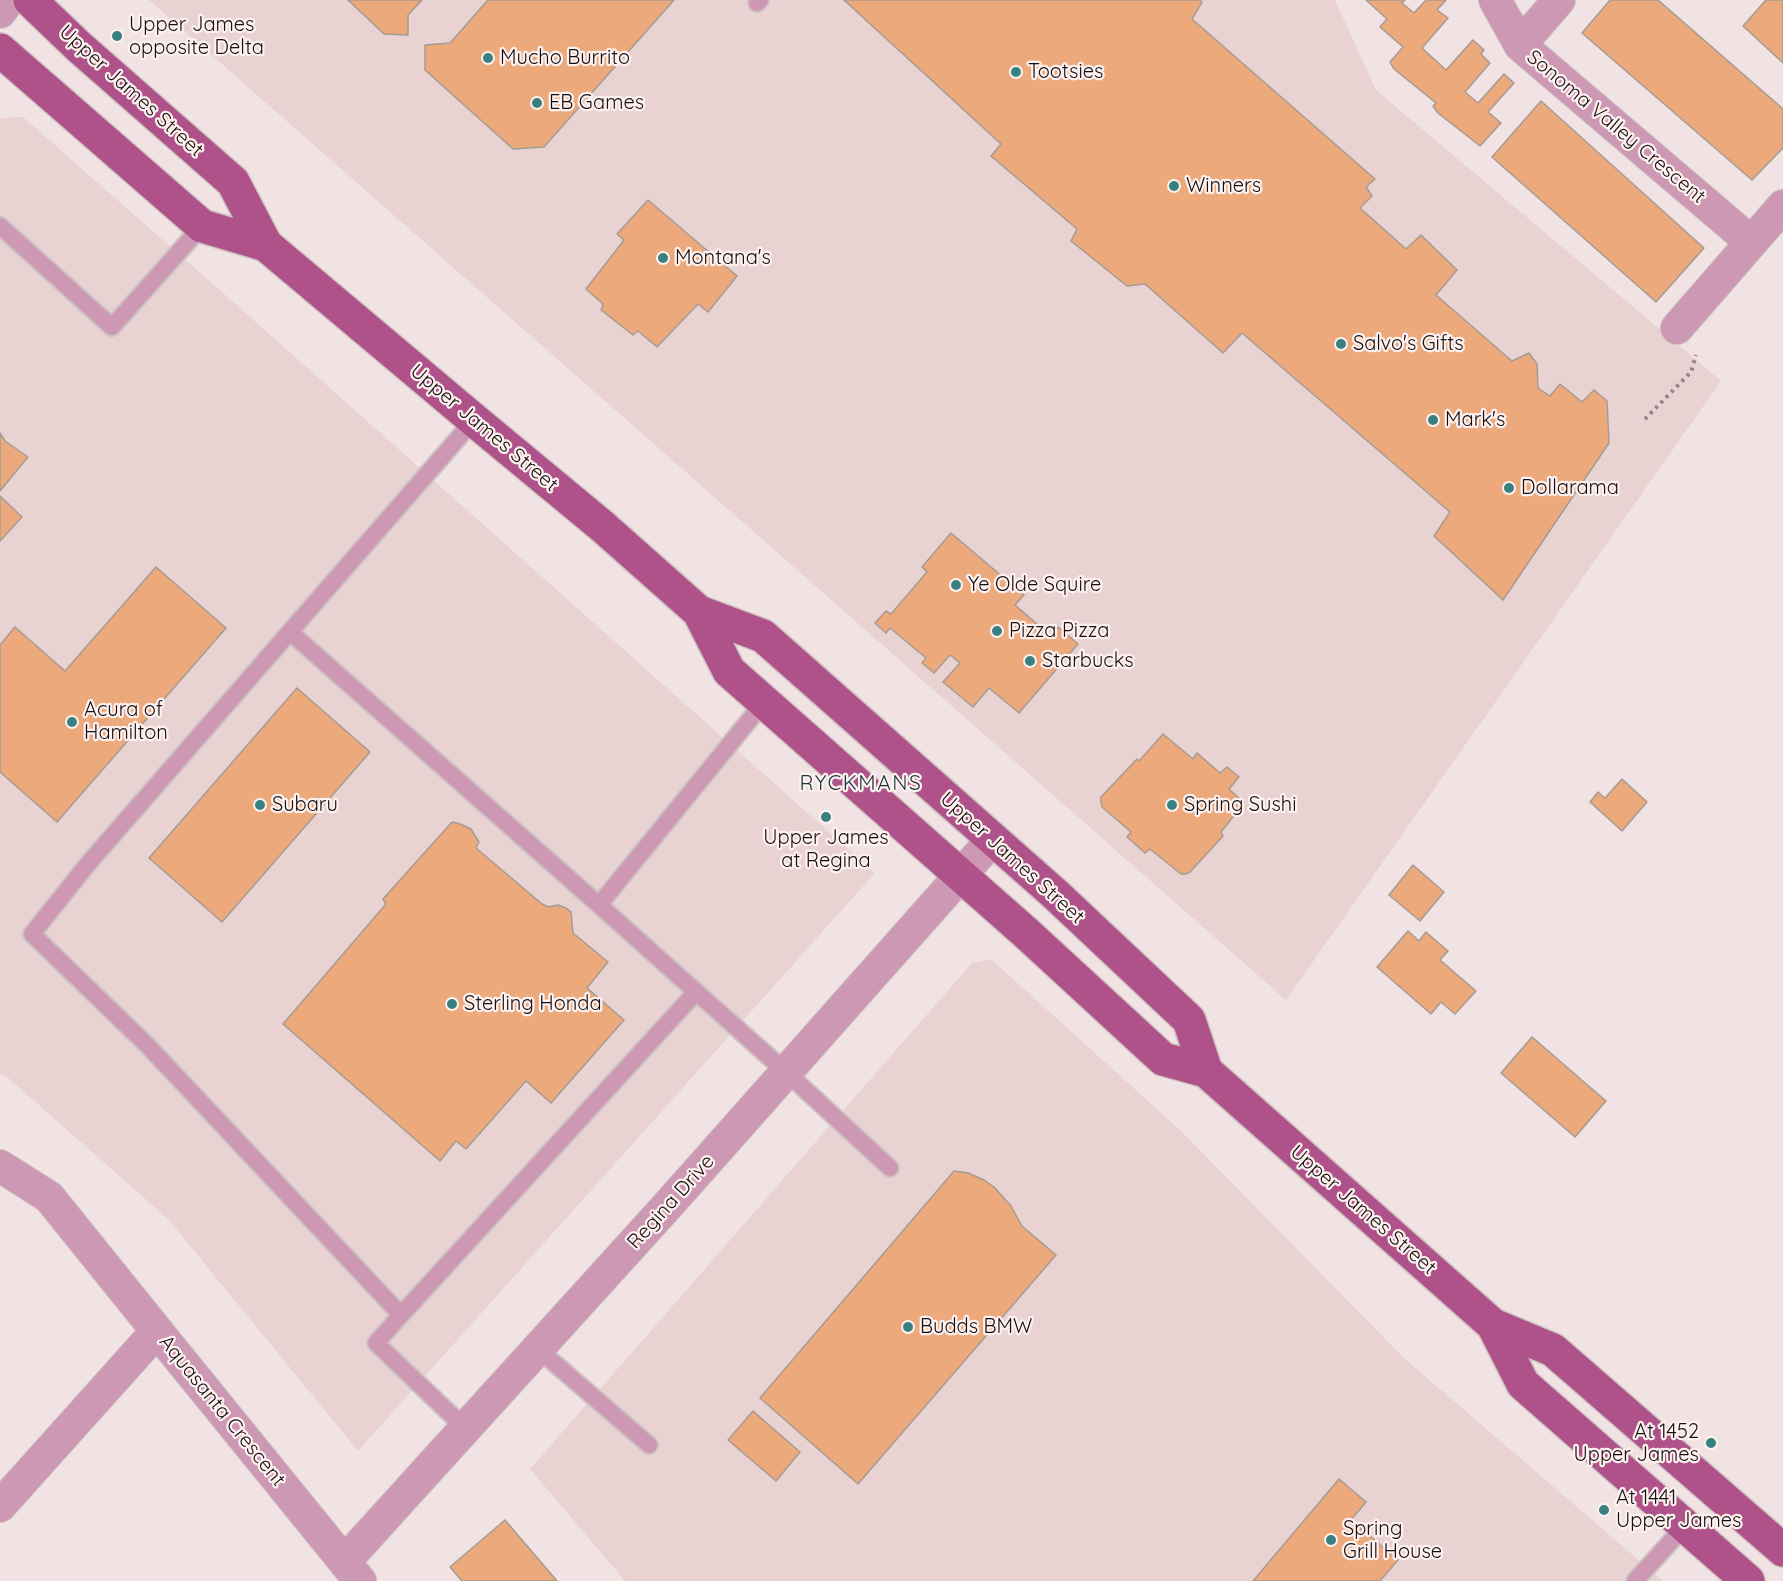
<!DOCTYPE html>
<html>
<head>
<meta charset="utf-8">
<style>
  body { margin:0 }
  canvas { display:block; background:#f1e3e3 }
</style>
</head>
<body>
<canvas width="1783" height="1581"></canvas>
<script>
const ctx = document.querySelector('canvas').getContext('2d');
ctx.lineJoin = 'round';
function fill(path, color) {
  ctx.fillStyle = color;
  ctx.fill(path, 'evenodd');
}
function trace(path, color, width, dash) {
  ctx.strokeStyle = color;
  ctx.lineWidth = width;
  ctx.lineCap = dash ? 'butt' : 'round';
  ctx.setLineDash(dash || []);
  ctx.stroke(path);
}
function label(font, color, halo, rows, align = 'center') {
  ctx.font = font + ' Quicksand,sans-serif';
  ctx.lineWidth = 4.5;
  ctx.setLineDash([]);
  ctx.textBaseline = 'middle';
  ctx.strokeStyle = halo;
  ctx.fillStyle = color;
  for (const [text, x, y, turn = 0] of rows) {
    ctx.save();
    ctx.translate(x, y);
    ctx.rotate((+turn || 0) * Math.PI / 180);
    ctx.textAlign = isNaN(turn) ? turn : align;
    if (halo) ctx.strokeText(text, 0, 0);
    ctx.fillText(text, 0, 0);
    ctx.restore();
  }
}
fill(new Path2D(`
  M149,0H1335L1376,90L1721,381L1286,1000Z
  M23,117L231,300L875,873L358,1451L168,1219L7,1077L0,1073V118Z
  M991,959L1179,1129L1405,1359L1663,1581H625L530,1469L972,963Z`), '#e9d3d2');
const building = new Path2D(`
  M348,0H422L408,15V35L384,34Z
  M488,0H674L544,147L513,149L425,70V45L450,43Z
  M844,0H1200L1202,2L1192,19L1375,179L1366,187L1372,196L1360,208L1406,249L1421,235L1457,270L1436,295L1512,361L1529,353L1537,364L1538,388L1550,396L1560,384L1582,402L1594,390L1607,401L1609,443L1503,600L1434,536L1450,512L1242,333L1223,353L1145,284L1127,286L1071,241L1077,229L991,156L1001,144Z
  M1366,0H1405L1402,3L1414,13L1426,0H1446L1437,10L1448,18L1422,48L1446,70L1473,40L1484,50L1481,54L1490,63L1465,92L1478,103L1504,74L1514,83L1488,112L1501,123L1480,146L1438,113L1433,106L1436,103L1394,69L1390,62L1403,47L1380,27L1387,19Z
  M1610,0H1658L1783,109V148L1752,180L1582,33Z
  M1766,0H1783V63L1743,26Z
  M1541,101L1704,248L1656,302L1492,157Z
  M648,200L737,276L708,312L698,304L657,347L638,331L633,335L601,310L603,304L586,289L624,240L617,234Z
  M0,433L5,441L28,457L0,491Z
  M0,496L22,517L0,541Z
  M951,533L1024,595L1015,605L1051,636L1058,627L1078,644L1019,713L989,688L973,707L943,682L960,663L950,655L934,673L922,663L926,658L890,628L886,633L875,623L886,611L891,614L927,572L922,567Z
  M156,567L226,628L57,822L0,772V645L15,627L65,671Z
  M297,688L370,752L222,922L149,858Z
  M1163,734L1193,759L1197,753L1220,773L1227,767L1239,777L1229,789L1244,803L1221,832L1223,836L1190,872L1186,874H1181L1150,849L1145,853L1127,837L1131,832L1102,807L1101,802V797L1137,759L1139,761Z
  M1622,779L1647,802L1622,831L1590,802L1598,792L1605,798Z
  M452,822L460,824L471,829L479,842L476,848L542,904L548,907L558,905L566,908L571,912L573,933L608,962L587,988L624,1020L551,1103L526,1081L466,1149L456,1141L440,1161L283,1024L386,904L383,899Z
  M1413,865L1444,892L1420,921L1389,895Z
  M1408,931L1419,941L1426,932L1448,951L1440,960L1476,991L1455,1014L1441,1002L1431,1014L1377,967Z
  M1532,1037L1606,1101L1575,1137L1501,1073Z
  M954,1171L968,1173L984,1180L994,1187L1011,1206L1022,1226L1056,1255L858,1484L760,1398Z
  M753,1411L800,1452L776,1481L728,1440Z
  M1339,1479L1366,1502L1351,1520L1398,1560L1380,1581H1253Z
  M505,1520L557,1581H462L450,1567Z`);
fill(building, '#eca97b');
trace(building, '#a59b94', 1.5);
const lane = new Path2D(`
  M757,3L760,0
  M0,226L112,327L202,226
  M474,420L87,865L32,934L148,1046L401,1315L696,992
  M290,632L599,905
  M764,702L599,905L786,1072L890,1168
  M401,1315L376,1343L466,1429
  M538,1349L649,1445
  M1635,1581L1685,1526`);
const street = new Path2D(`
  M1495,0L1520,45L1751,242
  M0,12L9,0
  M1520,45L1559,0
  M1677,328L1783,206
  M0,1166L49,1197L157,1331
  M0,1506L157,1331L360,1581
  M345,1561L669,1204L992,840`);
const primary = new Path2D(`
  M30,0L78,46L233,182L266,245L474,420L602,526L699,612L763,636L1055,894L1189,1020L1206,1071
  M0,50L202,226L266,245
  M699,612L729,671L1025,932L1163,1059L1206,1071L1493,1325L1553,1350L1783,1550
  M1493,1325L1523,1384L1748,1581`);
trace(lane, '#cec1c1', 20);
trace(street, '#cec1c1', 34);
trace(primary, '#cec1c1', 36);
trace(new Path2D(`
  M1645,419L1691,372L1696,355`), '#8e8484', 4, [3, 4.5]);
trace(lane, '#cc98b4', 16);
trace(street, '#cc98b4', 32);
trace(primary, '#ae5289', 33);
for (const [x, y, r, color] of [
  [117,36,6,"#398181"],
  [488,58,6,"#398181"],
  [1016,72,6,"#398181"],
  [537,103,6,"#398181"],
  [1174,186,6,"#398181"],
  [663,258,6,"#398181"],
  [1341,344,6,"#398181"],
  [1433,420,6,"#398181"],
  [1509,488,6,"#398181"],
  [956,585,6,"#398181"],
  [997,631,6,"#398181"],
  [1030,661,6,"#398181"],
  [72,722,6,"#398181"],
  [260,805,6,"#398181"],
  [1172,805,6,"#398181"],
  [826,817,6,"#398181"],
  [452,1004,6,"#398181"],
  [908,1327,6,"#398181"],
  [1711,1443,6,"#398181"],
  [1604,1510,6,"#398181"],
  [1331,1540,6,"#398181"]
]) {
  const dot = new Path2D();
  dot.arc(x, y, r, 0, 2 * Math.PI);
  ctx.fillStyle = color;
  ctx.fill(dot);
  trace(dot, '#fef1f0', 2);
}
label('20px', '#151010', '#fef1f0', [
  ["Upper James",129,25],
  ["opposite Delta",129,48],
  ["Mucho Burrito",500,58],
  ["Tootsies",1028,72],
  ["EB Games",549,103],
  ["Winners",1186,186],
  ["Montana's",675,258],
  ["Salvo's Gifts",1353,344],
  ["Mark's",1445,420],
  ["Dollarama",1521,488],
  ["Ye Olde Squire",968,585],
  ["Pizza Pizza",1009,631],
  ["Starbucks",1042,661],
  ["Acura of",84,710],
  ["Hamilton",84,733],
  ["Subaru",272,805],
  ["Spring Sushi",1184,805],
  ["Upper James",826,838,"center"],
  ["at Regina",826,861,"center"],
  ["Sterling Honda",464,1004],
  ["Budds BMW",920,1327],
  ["At 1452",1699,1432,"right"],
  ["Upper James",1699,1455,"right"],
  ["At 1441",1616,1498],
  ["Upper James",1616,1521],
  ["Spring",1343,1529],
  ["Grill House",1343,1552]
], 'left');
label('20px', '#151010', '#fef1f0', [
  ["Upper James Street",131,91,42],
  ["Sonoma Valley Crescent",1616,127,40],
  ["Upper James Street",484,428,40],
  ["Upper James Street",1012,858,42],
  ["Regina Drive",671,1202,-48],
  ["Upper James Street",1363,1210,41],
  ["Aquasanta Crescent",222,1411,51]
]);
ctx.letterSpacing = '1.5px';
label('21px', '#173939', '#fef1f0', [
  ["RYCKMANS",861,784]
]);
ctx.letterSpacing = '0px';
</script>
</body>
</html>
